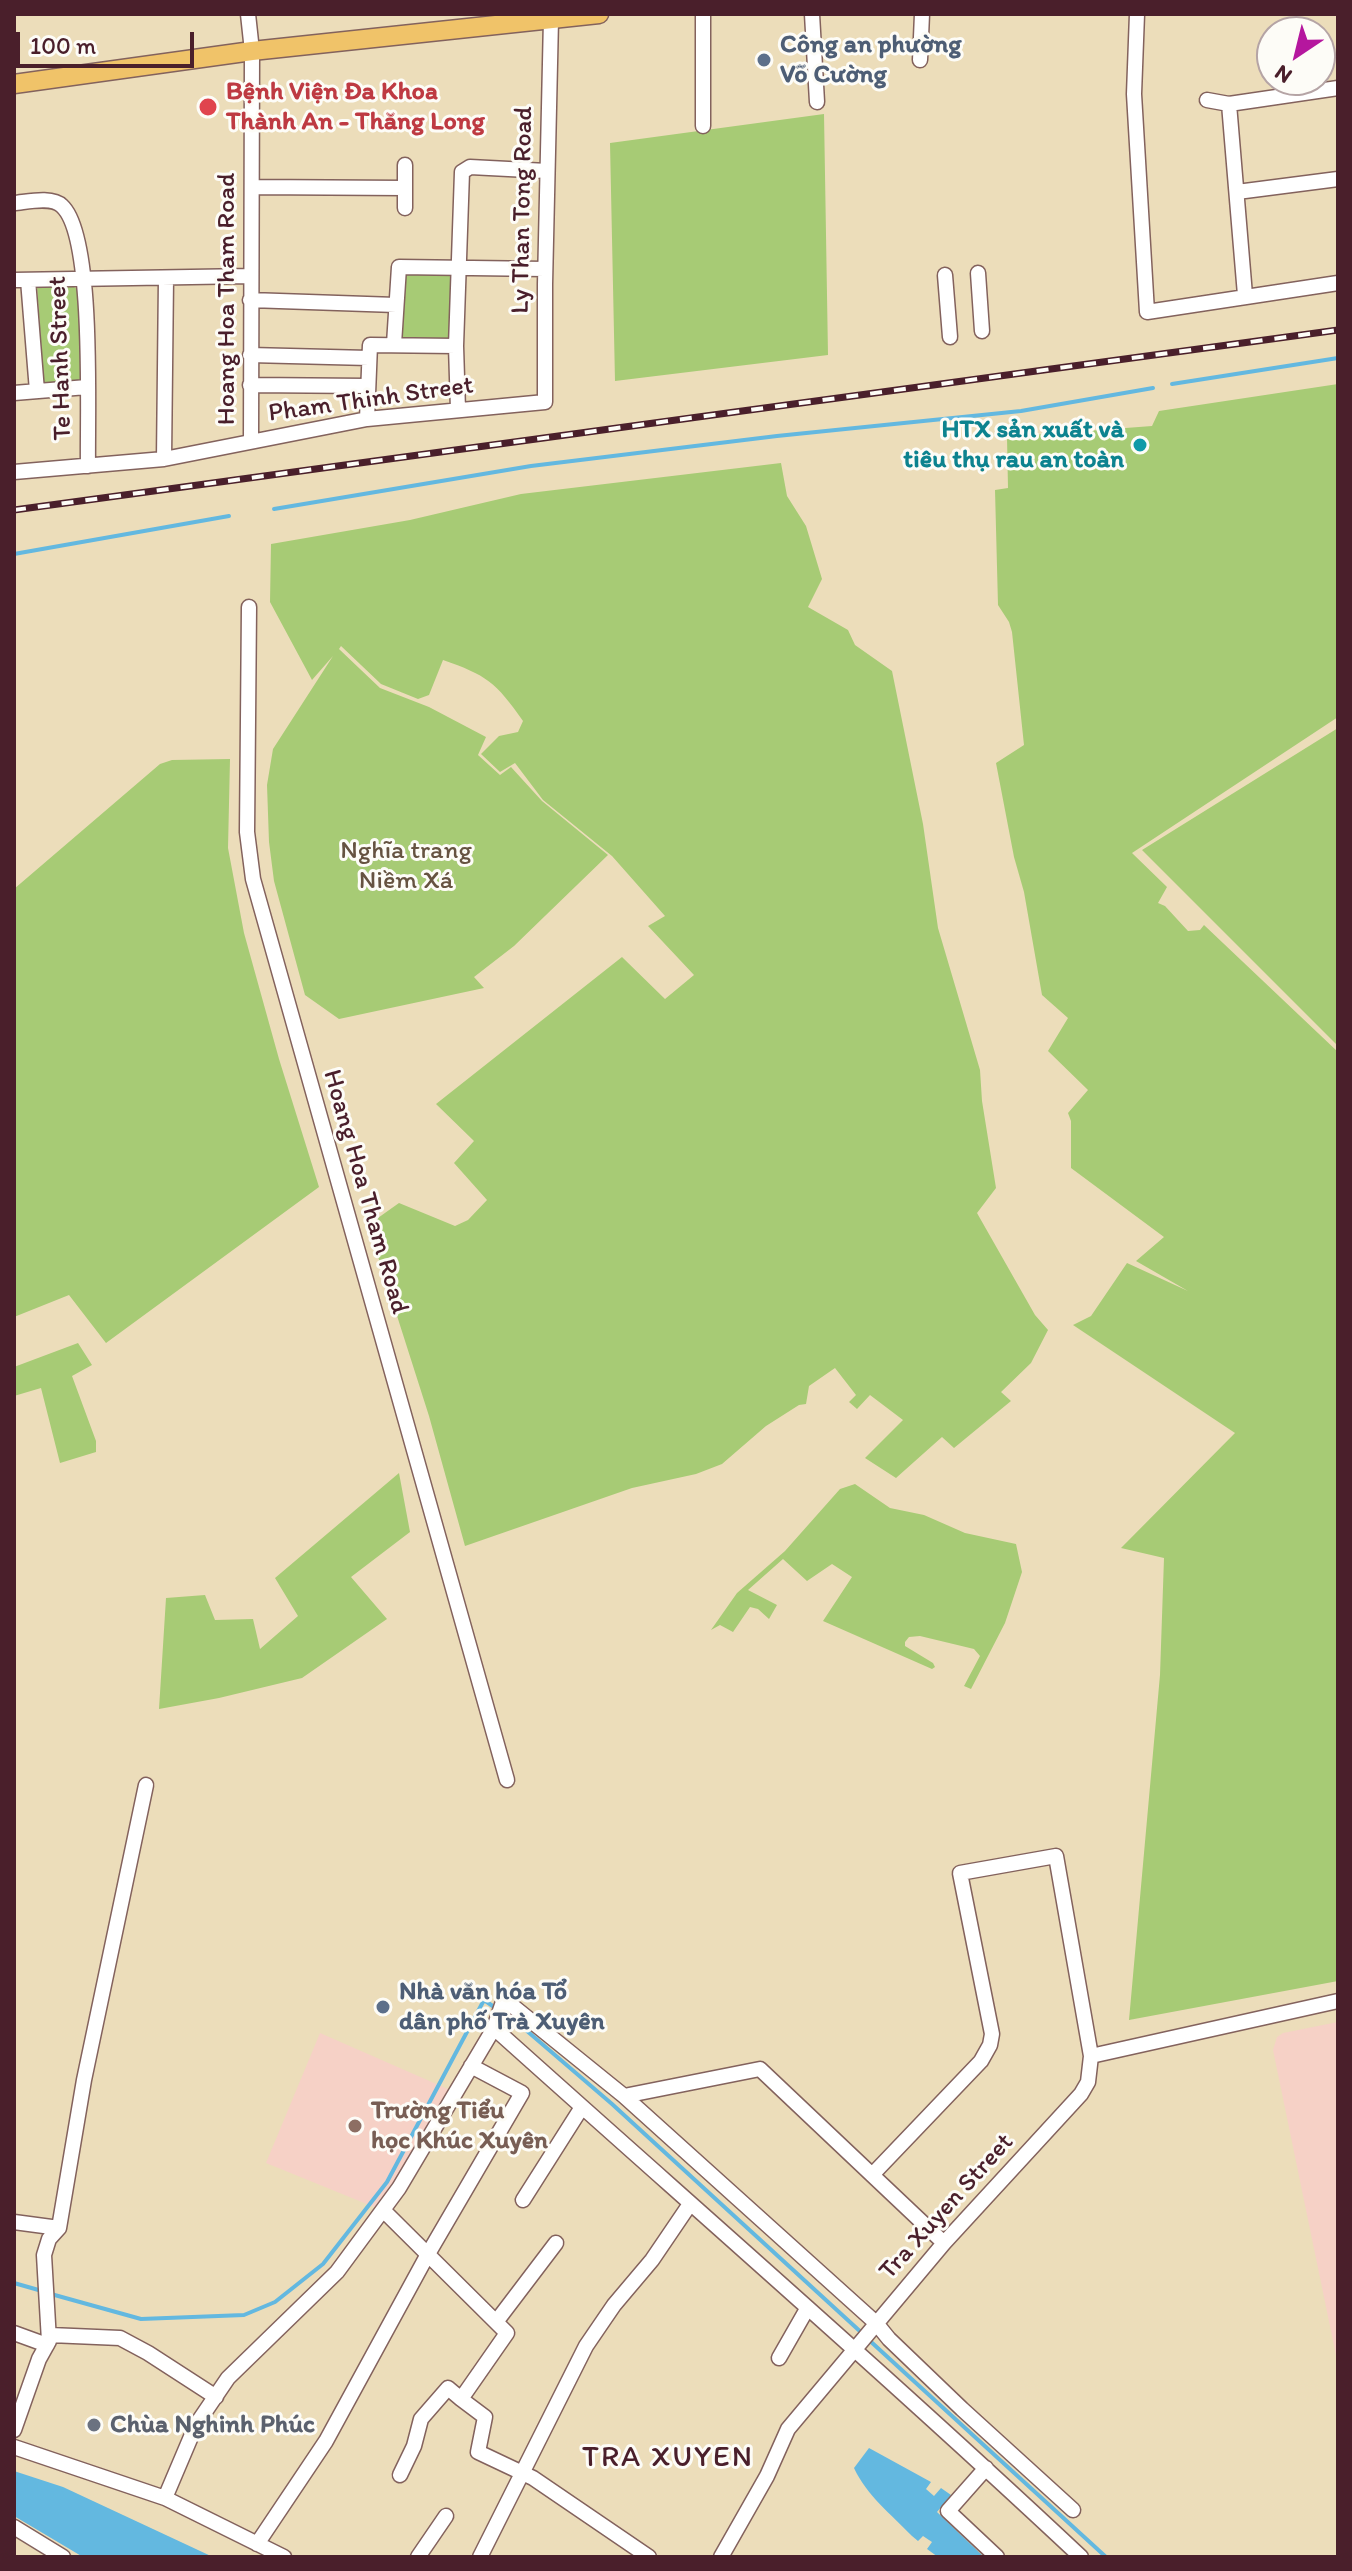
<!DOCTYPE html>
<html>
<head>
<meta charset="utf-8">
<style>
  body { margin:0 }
  #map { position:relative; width:1352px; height:2571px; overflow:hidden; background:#ecddba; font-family:Itim,sans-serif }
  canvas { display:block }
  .frame { position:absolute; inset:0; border:16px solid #4a1f2b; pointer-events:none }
  .north { position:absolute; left:1256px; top:16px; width:80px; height:80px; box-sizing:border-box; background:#fdfcf7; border:2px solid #b5a4a5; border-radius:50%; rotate:215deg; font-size:22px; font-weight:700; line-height:32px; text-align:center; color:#4a1f2b }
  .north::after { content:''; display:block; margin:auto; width:28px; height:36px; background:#b5179e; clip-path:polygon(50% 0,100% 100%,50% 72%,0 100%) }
  .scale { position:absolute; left:16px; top:32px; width:178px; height:36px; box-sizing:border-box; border:4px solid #4a1f2b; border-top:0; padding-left:10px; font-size:24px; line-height:28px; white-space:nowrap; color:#4a1f2b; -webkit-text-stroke:6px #fdfcf7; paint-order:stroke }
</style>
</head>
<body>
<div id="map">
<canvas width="1352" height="2571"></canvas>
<div class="frame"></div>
<div class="north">N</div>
<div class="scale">100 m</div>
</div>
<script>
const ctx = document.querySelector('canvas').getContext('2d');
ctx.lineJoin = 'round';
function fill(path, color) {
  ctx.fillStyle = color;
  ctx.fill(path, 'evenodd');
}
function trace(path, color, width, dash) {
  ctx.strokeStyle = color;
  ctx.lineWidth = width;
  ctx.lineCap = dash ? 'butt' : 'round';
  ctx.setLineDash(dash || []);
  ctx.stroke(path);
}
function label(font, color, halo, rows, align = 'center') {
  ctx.font = font + ' Itim,sans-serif';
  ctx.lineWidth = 6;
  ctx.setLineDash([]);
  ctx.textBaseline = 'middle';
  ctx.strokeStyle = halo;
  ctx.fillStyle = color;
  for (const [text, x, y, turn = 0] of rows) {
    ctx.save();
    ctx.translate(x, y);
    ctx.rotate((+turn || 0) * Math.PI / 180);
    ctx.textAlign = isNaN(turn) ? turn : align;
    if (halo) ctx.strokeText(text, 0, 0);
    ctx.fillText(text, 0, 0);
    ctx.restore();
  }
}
fill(new Path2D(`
  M1338,2022V2365L1273,2050L1277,2037L1283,2033Z
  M320,2033L450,2090L379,2209L266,2163Z`), '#f6d1c6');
fill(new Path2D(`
  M824,114L828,355L615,381L610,143Z
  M403,273L452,275L450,341L401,340Z
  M37,286L74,287L80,291L82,382L44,385Z
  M1338,384V717L1132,853L1167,887L1158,903L1165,906L1188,931L1200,930L1204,925L1338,1052V1981L1129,2020L1160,1675L1164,1558L1121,1548L1235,1433L1073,1325L1091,1316L1127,1263L1188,1291L1136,1261L1164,1237L1071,1168V1121L1068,1113L1088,1090L1048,1051L1068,1018L1042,995L1024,892L1014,857L996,763L1024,745L1012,632L1009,622L998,605L995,490L1008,488L1007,437L1152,426L1159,411Z
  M781,463L787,496L806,526L822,579L808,607L848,630L855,645L892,671L923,824L938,928L980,1070L982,1101L996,1188L977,1213L1035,1315L1048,1330L1031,1363L1001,1392L1011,1401L954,1448L942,1437L896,1478L865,1458L903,1420L870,1395L857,1409L849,1402L856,1395L835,1368L809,1386L806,1404L799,1405L766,1426L722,1464L696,1474L632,1488L465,1546L429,1416L368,1225L399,1203L455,1226L468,1220L487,1200L454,1163L474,1141L436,1104L622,957L665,999L694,975L648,926L665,916L612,856L543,800L515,763L500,772L481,754L499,736L518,732L523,721C496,682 486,675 443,660L429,695L418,699L381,684L341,646L339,649L380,688L429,707L486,737L478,755L500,775L511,767L542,801L608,855L514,946L474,977L484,988L339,1019L305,995L274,881L269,842L267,785L273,749L333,656L312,680L270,602L271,544L410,520L521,494Z
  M1338,728V1046L1142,850Z
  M230,759L228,848L244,933L279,1059L319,1187L106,1343L69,1295L14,1317V889L160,764L172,760Z
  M78,1343L92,1365L72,1376L96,1441V1452L60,1463L41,1388L14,1396V1367Z
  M399,1473L410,1532L351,1577L387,1619L302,1678L219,1698L159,1709L166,1598L205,1595L215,1620L253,1619L260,1649L298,1616L275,1578Z
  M855,1484L890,1508L924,1515L965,1533L1016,1544L1022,1572L1005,1623L971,1689L964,1686L980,1656L974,1649L920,1636L909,1637L905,1642V1646L933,1663L935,1667L932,1669L823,1621L852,1577L832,1564L807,1581L783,1559L748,1590L777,1605L769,1619L758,1609L750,1607L733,1632L720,1625L711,1630L737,1593L785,1551L840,1489Z`), '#a7cb75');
fill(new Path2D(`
  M869,2448L931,2482L926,2489L934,2496L941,2488L951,2495L937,2512L984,2557H938L927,2549L932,2542L923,2536L918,2541L912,2536C891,2514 867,2496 854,2468Z
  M14,2471L63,2487L213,2557H83L14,2516Z`), '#63b8e0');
trace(new Path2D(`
  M1172,384L1338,358
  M274,509L531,466L777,436L1021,411L1153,388
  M14,554L229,516
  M14,2283L42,2291
  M51,2294L141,2319L244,2315L275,2302L323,2264L387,2182L484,2000L520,2025L612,2104L863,2334
  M869,2340L1106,2557`), '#63b8e0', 4);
const minor = new Path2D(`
  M248,14L252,51L251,441
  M703,14V126
  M812,14L817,102
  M1137,14L1134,94L1147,312L1338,283
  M920,60L922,14
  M1207,100L1229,104L1338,88
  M1229,104L1245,295
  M252,187L405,188V165
  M405,188V208
  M1237,192L1338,179
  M14,203C27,202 52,196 62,206C95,236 87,416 88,466
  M978,273L982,331
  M945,275L950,337
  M14,280L250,276
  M28,280L37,391
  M250,300L396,305
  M394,344L399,267L545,269
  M250,355L369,358
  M250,385L368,386
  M14,393L87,387
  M458,410L456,346L462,172L470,167L547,171
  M367,419L370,345L456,346
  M164,459L166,278
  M14,472L164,459L367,419L545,402V284L551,19
  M249,607L247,832L253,879L507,1780
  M494,2028C690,2204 889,2377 1081,2557
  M1091,2056L1338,2001
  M624,2096L760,2069L944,2243
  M523,2200L582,2107
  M383,2210L507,2333L461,2399L485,2417L478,2452L533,2478L649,2557
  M14,2222L59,2228
  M496,2322L556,2243
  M14,2333L47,2345
  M50,2335L120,2338L148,2353L216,2397
  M779,2358L807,2309
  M14,2430L39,2359L49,2341L44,2255L49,2239L59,2228L84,2080L146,1785
  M14,2447L165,2498L284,2557
  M986,2468L948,2511L997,2557
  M400,2475L414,2446L421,2419L448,2388L461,2399
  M165,2498L196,2425L228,2378L337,2272L399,2188L494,2028L504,1999L624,2096L876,2323L889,2339L962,2409L1073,2510
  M14,2527L63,2557
  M257,2544L326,2441L428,2254L522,2093L471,2066
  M418,2557L446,2516
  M480,2557L586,2346L614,2305L652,2260L690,2204
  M721,2557L767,2476L788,2429L944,2243L1081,2094L1088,2082L1091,2056L1056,1856L960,1873L992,2034L990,2045L981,2061L872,2175`);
const major = new Path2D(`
  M14,84L252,51L599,14`);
trace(minor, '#83625d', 17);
trace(major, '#83625d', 21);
trace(minor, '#fff', 14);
trace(major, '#f0c369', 18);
const rail = new Path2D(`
  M14,510L1338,330`);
trace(rail, '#4a1f2b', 7);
trace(rail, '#fdfcf7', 4, [12]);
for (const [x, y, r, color] of [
  [764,60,8,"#5c6f8a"],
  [208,107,10,"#e0444e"],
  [1140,445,8,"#0f9aa8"],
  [383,2007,8,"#5c6f8a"],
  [355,2126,8,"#8d6e63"],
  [94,2425,8,"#6b7280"]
]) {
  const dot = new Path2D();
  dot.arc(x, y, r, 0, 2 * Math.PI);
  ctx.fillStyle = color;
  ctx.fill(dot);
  trace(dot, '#fdfcf7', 3);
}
label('bold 26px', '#4e5e75', '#fdfcf7', [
  ["Công an phường",780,45],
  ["Võ Cường",780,75],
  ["Nhà văn hóa Tổ",399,1992],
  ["dân phố Trà Xuyên",399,2022]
], 'left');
label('bold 26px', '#be3a42', '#fdfcf7', [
  ["Bệnh Viện Đa Khoa",226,92],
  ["Thành An - Thăng Long",226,122]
], 'left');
label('26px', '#4a1f2b', '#fdfcf7', [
  ["Ly Than Tong Road",523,210,-89],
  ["Hoang Hoa Tham Road",227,299,-90],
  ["Te Hanh Street",61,358,-92],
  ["Pham Thinh Street",371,400,-8],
  ["Hoang Hoa Tham Road",365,1192,74],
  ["Tra Xuyen Street",947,2207,-48]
]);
label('bold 26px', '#0d838f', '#fdfcf7', [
  ["HTX sản xuất và",1124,430],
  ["tiêu thụ rau an toàn",1124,460]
], 'right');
label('26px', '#665341', '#fdfcf7', [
  ["Nghĩa trang",406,851],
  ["Niềm Xá",406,881]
]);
label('bold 26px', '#785e54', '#fdfcf7', [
  ["Trường Tiểu",371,2111],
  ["học Khúc Xuyên",371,2141]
], 'left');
label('bold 26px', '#5b616d', '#fdfcf7', [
  ["Chùa Nghinh Phúc",110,2425]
], 'left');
ctx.letterSpacing = '2px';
label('30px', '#4a1f2b', '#fdfcf7', [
  ["TRA XUYEN",668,2458]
]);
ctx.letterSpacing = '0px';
</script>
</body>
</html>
